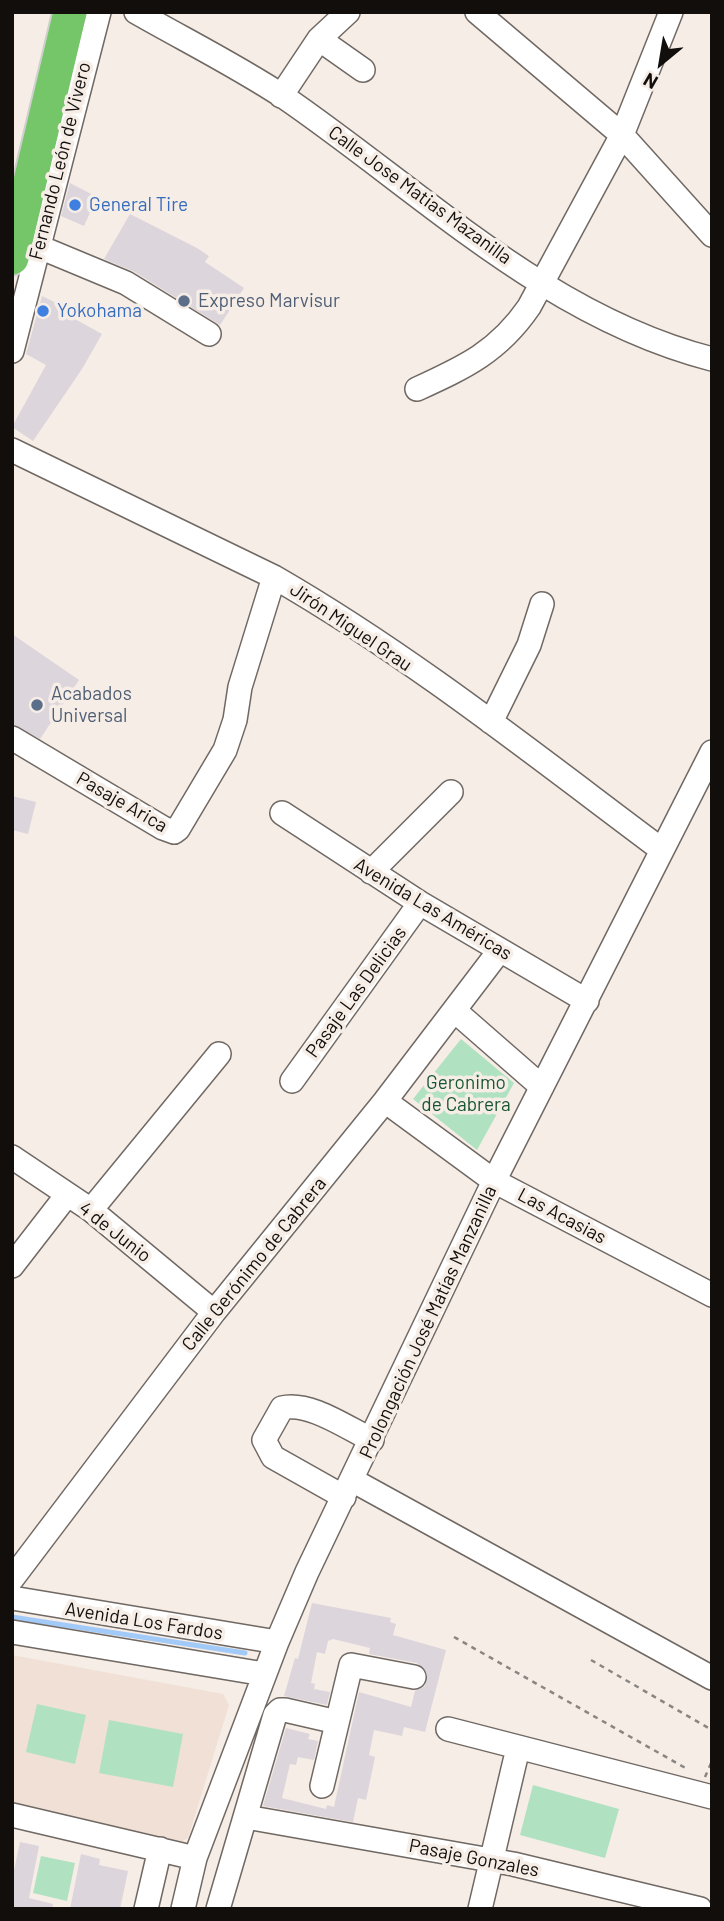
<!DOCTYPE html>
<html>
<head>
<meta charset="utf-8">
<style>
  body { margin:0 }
  #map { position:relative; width:724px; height:1921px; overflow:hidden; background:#f6ede6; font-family:Barlow,sans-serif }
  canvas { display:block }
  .frame { position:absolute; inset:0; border:14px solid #110e0c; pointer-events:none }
  .north { position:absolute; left:626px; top:28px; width:70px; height:70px; -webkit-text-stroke:5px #f6ede6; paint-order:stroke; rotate:210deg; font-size:19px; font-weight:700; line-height:28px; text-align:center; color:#110e0c }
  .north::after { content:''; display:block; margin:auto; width:24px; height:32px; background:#110e0c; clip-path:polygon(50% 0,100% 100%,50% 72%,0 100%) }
</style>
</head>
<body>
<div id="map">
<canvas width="724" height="1921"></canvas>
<div class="frame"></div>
<div class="north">N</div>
</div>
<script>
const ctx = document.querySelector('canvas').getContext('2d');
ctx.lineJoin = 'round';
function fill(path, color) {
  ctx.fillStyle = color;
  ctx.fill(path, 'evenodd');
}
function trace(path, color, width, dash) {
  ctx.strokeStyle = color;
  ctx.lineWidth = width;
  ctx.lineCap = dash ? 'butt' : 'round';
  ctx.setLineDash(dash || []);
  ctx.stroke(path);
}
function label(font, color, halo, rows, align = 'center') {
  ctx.font = font + ' Barlow,sans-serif';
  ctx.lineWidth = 7;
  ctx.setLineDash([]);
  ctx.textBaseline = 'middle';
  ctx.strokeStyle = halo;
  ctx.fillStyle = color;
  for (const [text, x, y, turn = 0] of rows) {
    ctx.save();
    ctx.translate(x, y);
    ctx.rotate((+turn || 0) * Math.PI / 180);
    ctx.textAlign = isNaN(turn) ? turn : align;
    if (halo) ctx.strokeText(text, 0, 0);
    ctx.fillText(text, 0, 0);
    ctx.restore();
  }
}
fill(new Path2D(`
  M12,1655L223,1694L229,1705L188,1838L178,1844L12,1806Z`), '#f0e0d5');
fill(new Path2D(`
  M461,1039L514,1083L477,1150L413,1099Z
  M37,1704L86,1715L75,1764L26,1752Z
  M109,1720L183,1734L173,1787L99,1773Z
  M533,1785L619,1809L605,1858L520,1835Z
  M41,1856L75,1863L67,1901L33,1893Z`), '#b0e2c1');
trace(new Path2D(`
  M12,1617L245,1653`), '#a2caf8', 5);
fill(new Path2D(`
  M70,183L97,197L84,226L61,216Z
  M130,214L197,248L209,256L205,262L244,288L220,325L133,271L104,259Z
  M42,296L69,309L66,314L102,334L82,369L33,441L12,427L46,365L26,354Z
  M12,634L79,680L40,739L12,724Z
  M12,796L36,802L28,834L12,830Z
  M312,1603L391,1618L390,1622L396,1624L393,1635L446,1650L425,1732L404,1727L402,1736L374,1730L369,1755L375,1757L366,1800L358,1798L353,1822L263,1806L286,1728L310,1734L308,1739L318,1741L314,1760L298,1757L296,1765L290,1764L282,1798L326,1809L327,1805L334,1807L359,1692L411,1707L415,1691L425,1686L427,1673L417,1663L369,1654L370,1648L333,1639L328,1641L325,1654L317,1652L311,1683L315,1684L314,1689L330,1692L327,1705L284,1696L295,1658L298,1659Z
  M20,1842L39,1846L29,1898L53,1904L52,1909H12V1880Z
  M81,1854L100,1859L99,1865L128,1871L120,1909H70Z`), '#dcd5dc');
const minor = new Path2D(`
  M136,12C185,40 237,66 284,97C421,191 547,317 712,359
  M477,12L622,135L712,235
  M319,39L363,70
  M281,96L319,39L348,12
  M25,241L126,283L209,334
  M12,351L99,12
  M417,389C465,367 498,352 529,307L622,135L671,12
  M12,450L274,577C411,656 536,756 662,850
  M491,722L529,645L542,604
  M12,738L163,828L174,832L178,829L225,750L235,720L240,687L274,577
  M282,813L420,903L587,1001
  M371,872L451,792
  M455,1011L542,1087
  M292,1081L420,903
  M385,1101L494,1181L712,1295
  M12,1157L91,1210L214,1312
  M91,1210L219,1054
  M12,1266L67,1195
  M352,1480L712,1678
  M344,1497L273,1457L264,1440L282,1408C309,1401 347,1428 372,1440
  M12,1579L214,1312L385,1101L500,950
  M12,1598L277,1642
  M12,1632L264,1674
  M448,1729L712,1797
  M322,1786L351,1665L414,1677
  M12,1815L195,1858
  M246,1817L513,1864L700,1909
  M146,1909L160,1849
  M183,1909L195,1858L277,1642L307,1572L494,1181L712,752
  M218,1909L275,1715L280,1710H285L337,1722
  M480,1909L518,1748`);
const highway = new Path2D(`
  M12,258L70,12`);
trace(minor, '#706863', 26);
trace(highway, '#cfcfce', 37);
trace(new Path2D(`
  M454,1637L689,1770
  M591,1660L712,1730
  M705,1777L712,1761`), '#8b8581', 2.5, [5, 5]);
trace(minor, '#fff', 23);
trace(highway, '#74c668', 33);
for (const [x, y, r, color] of [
  [75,205,7,"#3f7fe0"],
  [184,301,7,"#5c6f8a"],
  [43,311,7,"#3f7fe0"],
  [37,705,7,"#5c6f8a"]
]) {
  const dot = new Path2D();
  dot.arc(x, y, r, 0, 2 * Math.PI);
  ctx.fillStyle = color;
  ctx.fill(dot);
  trace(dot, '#f6ede6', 2.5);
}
label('19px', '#110e0c', '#f6ede6', [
  ["Fernando León de Vivero",60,161,-76],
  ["Calle Jose Matias Mazanilla",420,195,36],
  ["Jirón Miguel Grau",351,627,34],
  ["Pasaje Arica",122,802,30],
  ["Avenida Las Américas",433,909,31],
  ["Pasaje Las Delicias",356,992,-54],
  ["Las Acasias",562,1216,28],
  ["4 de Junio",115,1232,38],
  ["Calle Gerónimo de Cabrera",254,1264,-51],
  ["Prolongación José Matías Manzanilla",428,1322,-65],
  ["Avenida Los Fardos",144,1621,9],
  ["Pasaje Gonzales",474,1858,11]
]);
label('19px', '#366cbe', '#f6ede6', [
  ["General Tire",89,205],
  ["Yokohama",57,311]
], 'left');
label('19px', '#4e5e75', '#f6ede6', [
  ["Expreso Marvisur",198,301],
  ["Acabados",51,694],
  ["Universal",51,716]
], 'left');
label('19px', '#175634', '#f6ede6', [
  ["Geronimo",466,1083],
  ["de Cabrera",466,1105]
]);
</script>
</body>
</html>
